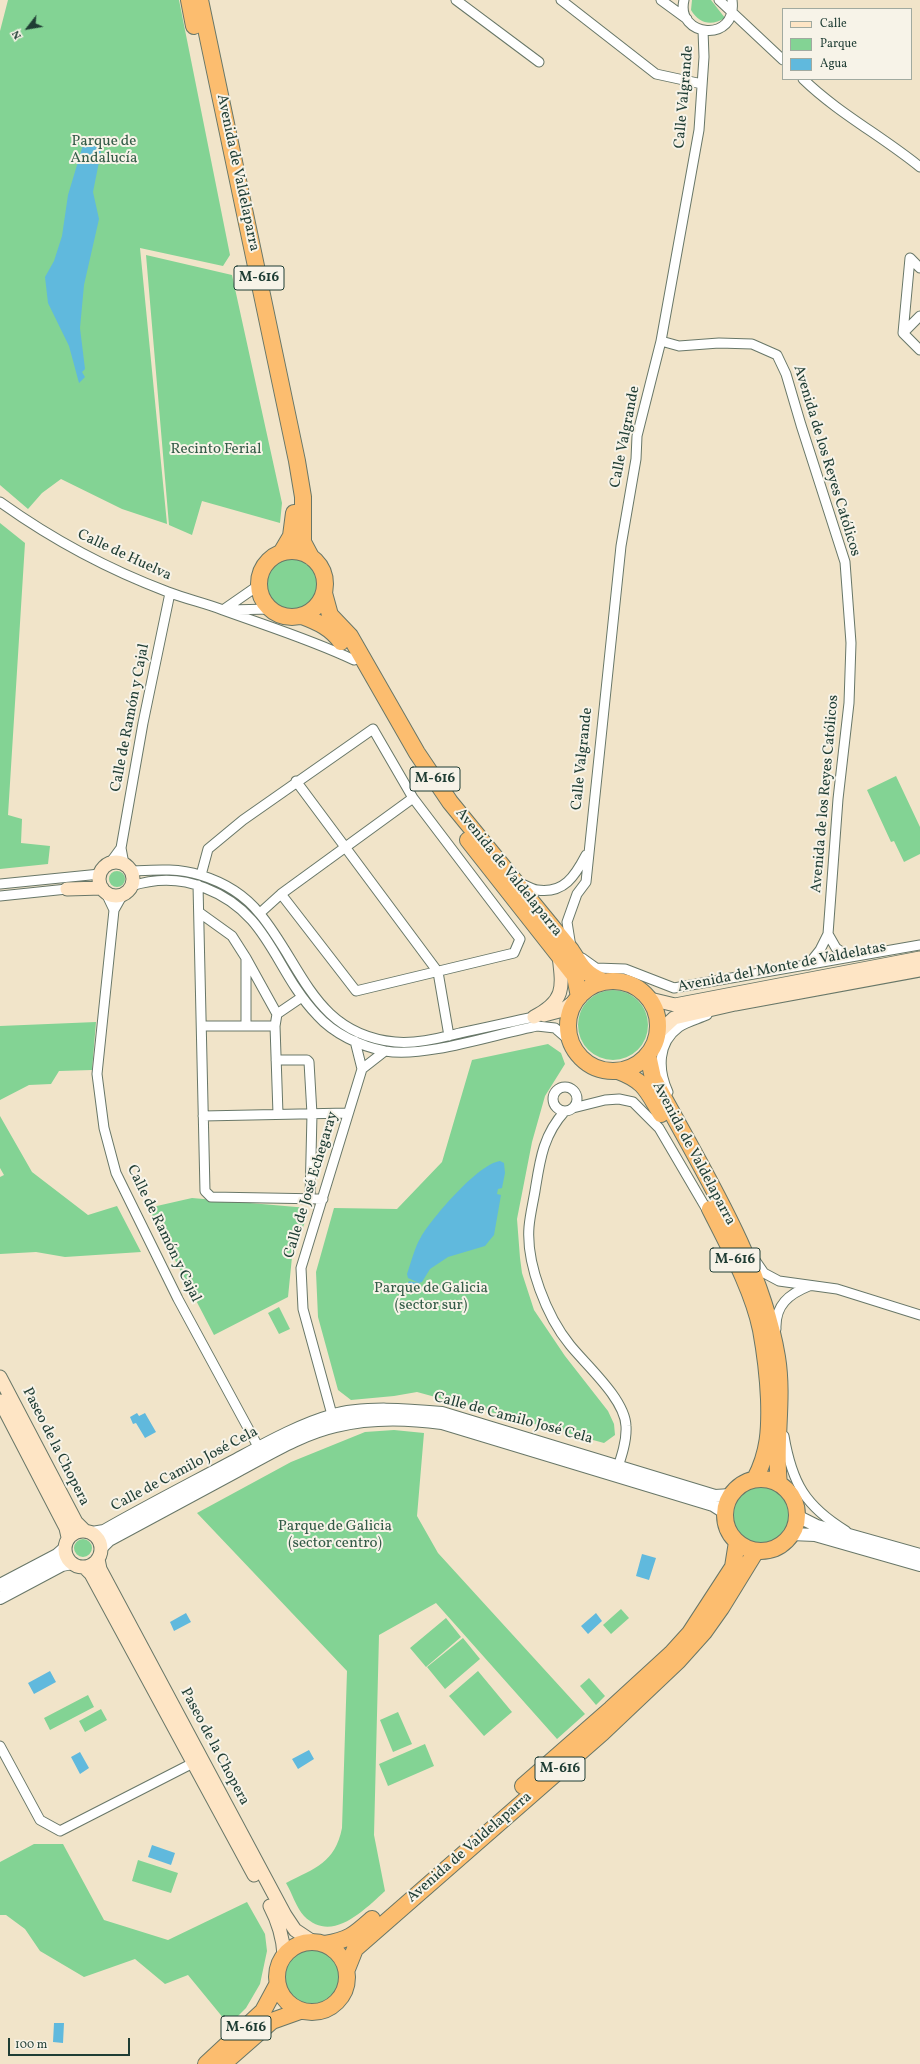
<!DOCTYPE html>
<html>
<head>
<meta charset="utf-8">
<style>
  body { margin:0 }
  #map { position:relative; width:920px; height:2064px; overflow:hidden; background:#f1e4c9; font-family:Vollkorn,serif }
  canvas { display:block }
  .legend { position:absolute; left:782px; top:8px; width:130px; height:72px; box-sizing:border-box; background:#f7f3e8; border:1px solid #a1aaa0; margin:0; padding:5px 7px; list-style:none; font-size:12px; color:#1f3d34 }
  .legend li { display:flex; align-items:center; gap:8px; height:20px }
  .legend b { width:20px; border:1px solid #a1aaa0 }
  .north { position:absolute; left:8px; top:8px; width:40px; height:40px; -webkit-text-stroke:3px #f7f3e8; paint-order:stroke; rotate:239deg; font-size:11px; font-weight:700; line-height:16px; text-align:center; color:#1f3d34 }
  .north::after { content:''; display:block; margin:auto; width:14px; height:18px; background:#1f3d34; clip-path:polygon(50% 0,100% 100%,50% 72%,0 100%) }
  .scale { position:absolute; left:8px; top:2038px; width:122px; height:18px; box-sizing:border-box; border:2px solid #1f3d34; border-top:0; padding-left:5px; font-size:12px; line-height:14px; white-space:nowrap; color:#1f3d34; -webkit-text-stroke:3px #f7f3e8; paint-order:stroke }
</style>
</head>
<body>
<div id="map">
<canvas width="920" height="2064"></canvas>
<ul class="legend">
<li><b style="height:5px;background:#fee5c5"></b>Calle</li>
<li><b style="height:11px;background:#83d394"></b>Parque</li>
<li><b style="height:11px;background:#60b9dd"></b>Agua</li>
</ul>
<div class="north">N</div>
<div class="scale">100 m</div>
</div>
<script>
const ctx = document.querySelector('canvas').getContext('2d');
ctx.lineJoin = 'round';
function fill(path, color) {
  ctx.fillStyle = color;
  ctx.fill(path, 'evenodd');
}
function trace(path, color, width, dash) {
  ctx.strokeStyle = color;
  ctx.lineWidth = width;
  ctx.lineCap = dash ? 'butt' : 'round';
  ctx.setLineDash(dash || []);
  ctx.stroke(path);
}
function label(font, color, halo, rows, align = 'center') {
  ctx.font = font + ' Vollkorn,serif';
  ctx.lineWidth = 4;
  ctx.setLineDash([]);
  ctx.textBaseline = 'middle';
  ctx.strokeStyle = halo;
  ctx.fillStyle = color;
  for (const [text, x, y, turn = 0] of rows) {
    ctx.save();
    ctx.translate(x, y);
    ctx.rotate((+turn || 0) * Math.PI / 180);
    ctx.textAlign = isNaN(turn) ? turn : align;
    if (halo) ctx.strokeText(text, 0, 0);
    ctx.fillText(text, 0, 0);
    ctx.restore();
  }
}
fill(new Path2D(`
  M8,0H179L230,255L223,266L140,248L167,524L122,509L61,479L42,493L28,509L0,485V31Z
  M692,0H711L725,18C712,26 699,24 691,10Z
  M146,255L232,275L282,503L280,523L202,501L192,535L169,525Z
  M0,523L25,543L8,815L22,819L21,843L50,846L48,864L0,869Z
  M263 584a29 29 0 1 1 58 0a29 29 0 1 1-58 0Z
  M896,776L920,827V854L904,862L894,841L891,842L867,790Z
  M109 879a8 8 0 1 1 16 0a8 8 0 1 1-16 0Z
  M578 1025a35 35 0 1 1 70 0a35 35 0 1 1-70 0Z
  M96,1022L92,1070L59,1071L51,1084L29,1085L0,1100V1026Z
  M548,1044L561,1053L565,1064L545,1096L532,1142L517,1219L520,1258L522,1273L534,1310L565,1356L608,1411L614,1424L615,1435L604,1443L417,1392L394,1396L351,1400L338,1390L318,1317L316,1272L334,1208L397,1209L442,1162L472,1060Z
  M0,1116L32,1172L88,1215L117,1206L141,1252L65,1257L36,1252L0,1254V1177L4,1175L0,1168Z
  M192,1198L308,1208L306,1219L292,1257L288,1297L214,1335L148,1208Z
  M279,1307L290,1329L279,1334L268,1313Z
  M394,1430L424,1433L417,1516L438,1553L585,1714L557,1739L436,1603L379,1635L374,1835L385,1891C364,1910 332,1944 304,1916C296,1907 292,1893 286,1883C315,1868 335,1863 342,1828L347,1671L197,1513L291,1462L365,1432Z
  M730 1515a30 30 0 1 1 60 0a30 30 0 1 1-60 0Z
  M74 1548a9 9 0 1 1 18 0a9 9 0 1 1-18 0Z
  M621,1609L629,1618L611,1634L603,1625Z
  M446,1618L461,1637L426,1667L410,1648Z
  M463,1638L480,1659L445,1689L427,1667Z
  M478,1671L512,1712L484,1736L449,1696Z
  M589,1678L605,1696L596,1705L580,1686Z
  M88,1695L94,1707L50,1730L44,1718Z
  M101,1709L107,1720L85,1732L79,1721Z
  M398,1712L412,1744L393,1752L380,1720Z
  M425,1744L434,1766L388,1786L379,1764Z
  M34,1844H63L104,1920L168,1940L247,1902L265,1934L267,1951L260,1984L246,2008L229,2025L188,1975L165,1984L135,1959L84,1977L40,1951L25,1929L6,1915H0V1862Z
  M138,1860L178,1873L171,1893L132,1881Z
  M283 1978a29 29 0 1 1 58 0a29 29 0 1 1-58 0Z`), '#83d394');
fill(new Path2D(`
  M95,143L101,152L93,192L99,219L84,285L80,328L85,369L82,372L85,377L79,383L69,346L48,303L45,277L54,261L62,236L68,195L83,145Z
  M500,1161L504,1163L505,1173L502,1188L498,1189L497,1194L501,1195L494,1235L489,1241L485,1246L448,1257L430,1269L422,1282L419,1283L420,1286L408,1283L409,1281L419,1283L408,1278L407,1274C411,1263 415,1246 421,1237C433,1217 478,1164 500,1161Z
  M137,1413L139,1416L145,1413L156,1432L145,1438L136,1423L133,1424L130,1417Z
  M642,1554L656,1558L649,1580L636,1576Z
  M186,1613L191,1622L174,1631L170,1622Z
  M596,1613L602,1621L588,1634L581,1626Z
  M50,1671L56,1682L34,1694L28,1683Z
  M309,1750L314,1759L298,1769L292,1759Z
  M80,1752L89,1768L80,1774L71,1757Z
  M152,1845L175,1853L171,1865L148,1857Z
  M54,2023H64L63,2043L53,2042Z`), '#60b9dd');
const minor = new Path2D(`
  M456,0L539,62
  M561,0L656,74L702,84
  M661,0L687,19
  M684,0C675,37 738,44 732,0
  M719,0L783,60
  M803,79C838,113 882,136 920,167
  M920,316L903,333L920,350
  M903,333L910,258L920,268
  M661,341L679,346L719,343L752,344L777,355L786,374L801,425L845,562L851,643L849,703L838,799L828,934L820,950L808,965
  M0,502C53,540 107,569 168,592C186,599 205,603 223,610C267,626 312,640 354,660
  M223,610L259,585
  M228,610L271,609
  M296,781L438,972L449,1036
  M110,863L121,848
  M124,864L121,848L143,723L170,593
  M131,871C154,870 178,868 200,875C223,882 245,895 260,914C303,966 314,1034 395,1042C417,1044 439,1038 460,1033C485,1028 510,1022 534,1017
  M201,875L208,849L243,820L373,729L413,798L520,939L514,953L356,991L281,894
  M520,883C525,885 531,889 537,890C564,894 575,876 586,855
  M0,884L100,874
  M198,885L205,1191L211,1197L323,1199
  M131,886C156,878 181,878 205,888C270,913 274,970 317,1015C334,1034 360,1046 385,1051C426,1058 495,1034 537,1026L555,1028L570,1041
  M105,891L114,910L97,1074L104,1128L116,1173L178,1299L261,1452
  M0,896L67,889
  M114,910L123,894
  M200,913L232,936L246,958L277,1014L275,1026L278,1114
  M260,913L281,894L413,798
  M828,934L836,948L849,957
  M571,947L567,922L577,894L586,882L621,546L636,459L637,436L661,341L699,130L704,57L703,30
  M582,958L596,968L625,969L674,988L920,945
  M277,1014L302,997
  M246,1025V959
  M202,1026H275
  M355,1041L362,1069
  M276,1060H307L309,1062L312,1114L310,1199
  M362,1069L385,1051
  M553 1099a12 12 0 1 1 24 0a12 12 0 1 1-24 0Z
  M668,1092C658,1070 657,1043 679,1027C686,1022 698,1019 707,1015
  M573,1108L605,1100L619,1099L633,1102L659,1128L710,1215
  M565,1111C543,1135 540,1160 535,1191C533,1203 530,1215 529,1227C526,1264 547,1317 570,1345C586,1365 625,1399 626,1426C627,1441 621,1458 616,1473
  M203,1116L348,1113
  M753,1257L764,1273L779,1281L837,1289L920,1315
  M776,1329C775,1305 789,1294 809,1286
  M334,1422L303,1309L301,1268L362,1069
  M784,1436C792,1483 805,1506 846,1531
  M0,1746L40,1820L60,1831L193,1763`);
const tertiary = new Path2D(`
  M797,1516L817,1526L920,1555
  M92,1533L104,1531C146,1507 189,1485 232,1462C262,1446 299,1425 331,1416C362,1406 410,1410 442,1413L715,1496L731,1495
  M791,1534L815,1535L920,1565
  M101,1548L109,1540C152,1517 195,1494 237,1471C269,1454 301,1434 336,1426C371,1417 406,1418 442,1423L713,1505L724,1512
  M0,1585L57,1555L65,1548
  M0,1598L62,1565L72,1563`);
const secondary = new Path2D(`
  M99 879a17 17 0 1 1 34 0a17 17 0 1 1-34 0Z
  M67,889L102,888
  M650,999L675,1005L920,958
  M544,1015L563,1010L576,1000
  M534,1017C565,1001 563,988 559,956
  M658,1033L674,1018L735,1004L920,970
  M0,1377L76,1522L84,1530
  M0,1401L66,1528L68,1537
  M65 1549a18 18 0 1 1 36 0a18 18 0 1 1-36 0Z
  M98,1559L100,1569L285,1915L295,1930L313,1942
  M84,1567L91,1574L254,1875
  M270,1906C279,1923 283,1937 284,1955`);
const trunk = new Path2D(`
  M189,0L194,26
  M200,0L297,461L303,497V542L311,557
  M259 584a33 33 0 1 1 66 0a33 33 0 1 1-66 0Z
  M281,553L291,536L294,513
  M324,593L330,615L350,636L417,753L450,802L571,950C581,966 585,974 602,981
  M302,616C318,622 331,628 341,642
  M468,840L575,976L579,997
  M568 1026a45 45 0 1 1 90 0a45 45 0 1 1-90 0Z
  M648,1055L653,1078C699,1165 761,1260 777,1357C784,1400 774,1442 779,1484
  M618,1071C645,1081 647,1091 661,1114
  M710,1209C728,1245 753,1290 761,1330C765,1352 768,1376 769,1399C770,1429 769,1452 755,1479
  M725 1515a36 36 0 1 1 72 0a36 36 0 1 1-72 0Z
  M523,1786L611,1709L671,1654L690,1633L733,1567L737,1542
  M277 1977a35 35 0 1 1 70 0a35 35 0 1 1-70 0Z
  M325,1944C349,1940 354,1935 372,1919
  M347,1969L355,1949L602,1733L678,1661L704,1632L721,1608L756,1551
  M206,2064L263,2011L277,1985
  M223,2064L272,2021L300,2011`);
trace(minor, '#687768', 11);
trace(tertiary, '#687768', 14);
trace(secondary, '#687768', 15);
trace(trunk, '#687768', 18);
trace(minor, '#fff', 9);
trace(tertiary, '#fff', 12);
trace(secondary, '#fee5c5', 13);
trace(trunk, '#fcbd6f', 16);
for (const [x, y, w] of [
  [259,278,50],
  [435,779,50],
  [735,1260,50],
  [560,1769,50],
  [246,2028,50]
]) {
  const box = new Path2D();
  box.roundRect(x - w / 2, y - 12, w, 24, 3);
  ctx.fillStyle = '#f7f3e8';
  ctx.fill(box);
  trace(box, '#1f3d34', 1);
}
label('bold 14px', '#1f3d34', null, [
  ["M-616",259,278],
  ["M-616",435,779],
  ["M-616",735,1260],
  ["M-616",560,1769],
  ["M-616",246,2028]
]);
label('15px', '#1f3d34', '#f7f3e8', [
  ["Calle Valgrande",685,97,-85],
  ["Avenida de Valdelaparra",237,173,78],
  ["Calle Valgrande",626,437,-79],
  ["Avenida de los Reyes Católicos",826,461,73],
  ["Calle de Huelva",124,556,25],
  ["Calle de Ramón y Cajal",131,718,-79],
  ["Calle Valgrande",583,759,-84],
  ["Avenida de los Reyes Católicos",826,794,-85],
  ["Avenida de Valdelaparra",508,873,51],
  ["Avenida del Monte de Valdelatas",782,968,-11],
  ["Avenida de Valdelaparra",693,1154,62],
  ["Calle de José Echegaray",312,1185,-73],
  ["Calle de Ramón y Cajal",163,1234,64],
  ["Calle de Camilo José Cela",513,1419,15],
  ["Paseo de la Chopera",55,1447,63],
  ["Calle de Camilo José Cela",185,1470,-28],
  ["Paseo de la Chopera",214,1747,62],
  ["Avenida de Valdelaparra",470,1848,-41]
]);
label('15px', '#335b47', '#f7f3e8', [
  ["Parque de",104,142],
  ["Andalucía",104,159],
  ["Recinto Ferial",216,450],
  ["Parque de Galicia",431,1289],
  ["(sector sur)",431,1306],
  ["Parque de Galicia",335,1527],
  ["(sector centro)",335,1544]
]);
</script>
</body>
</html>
